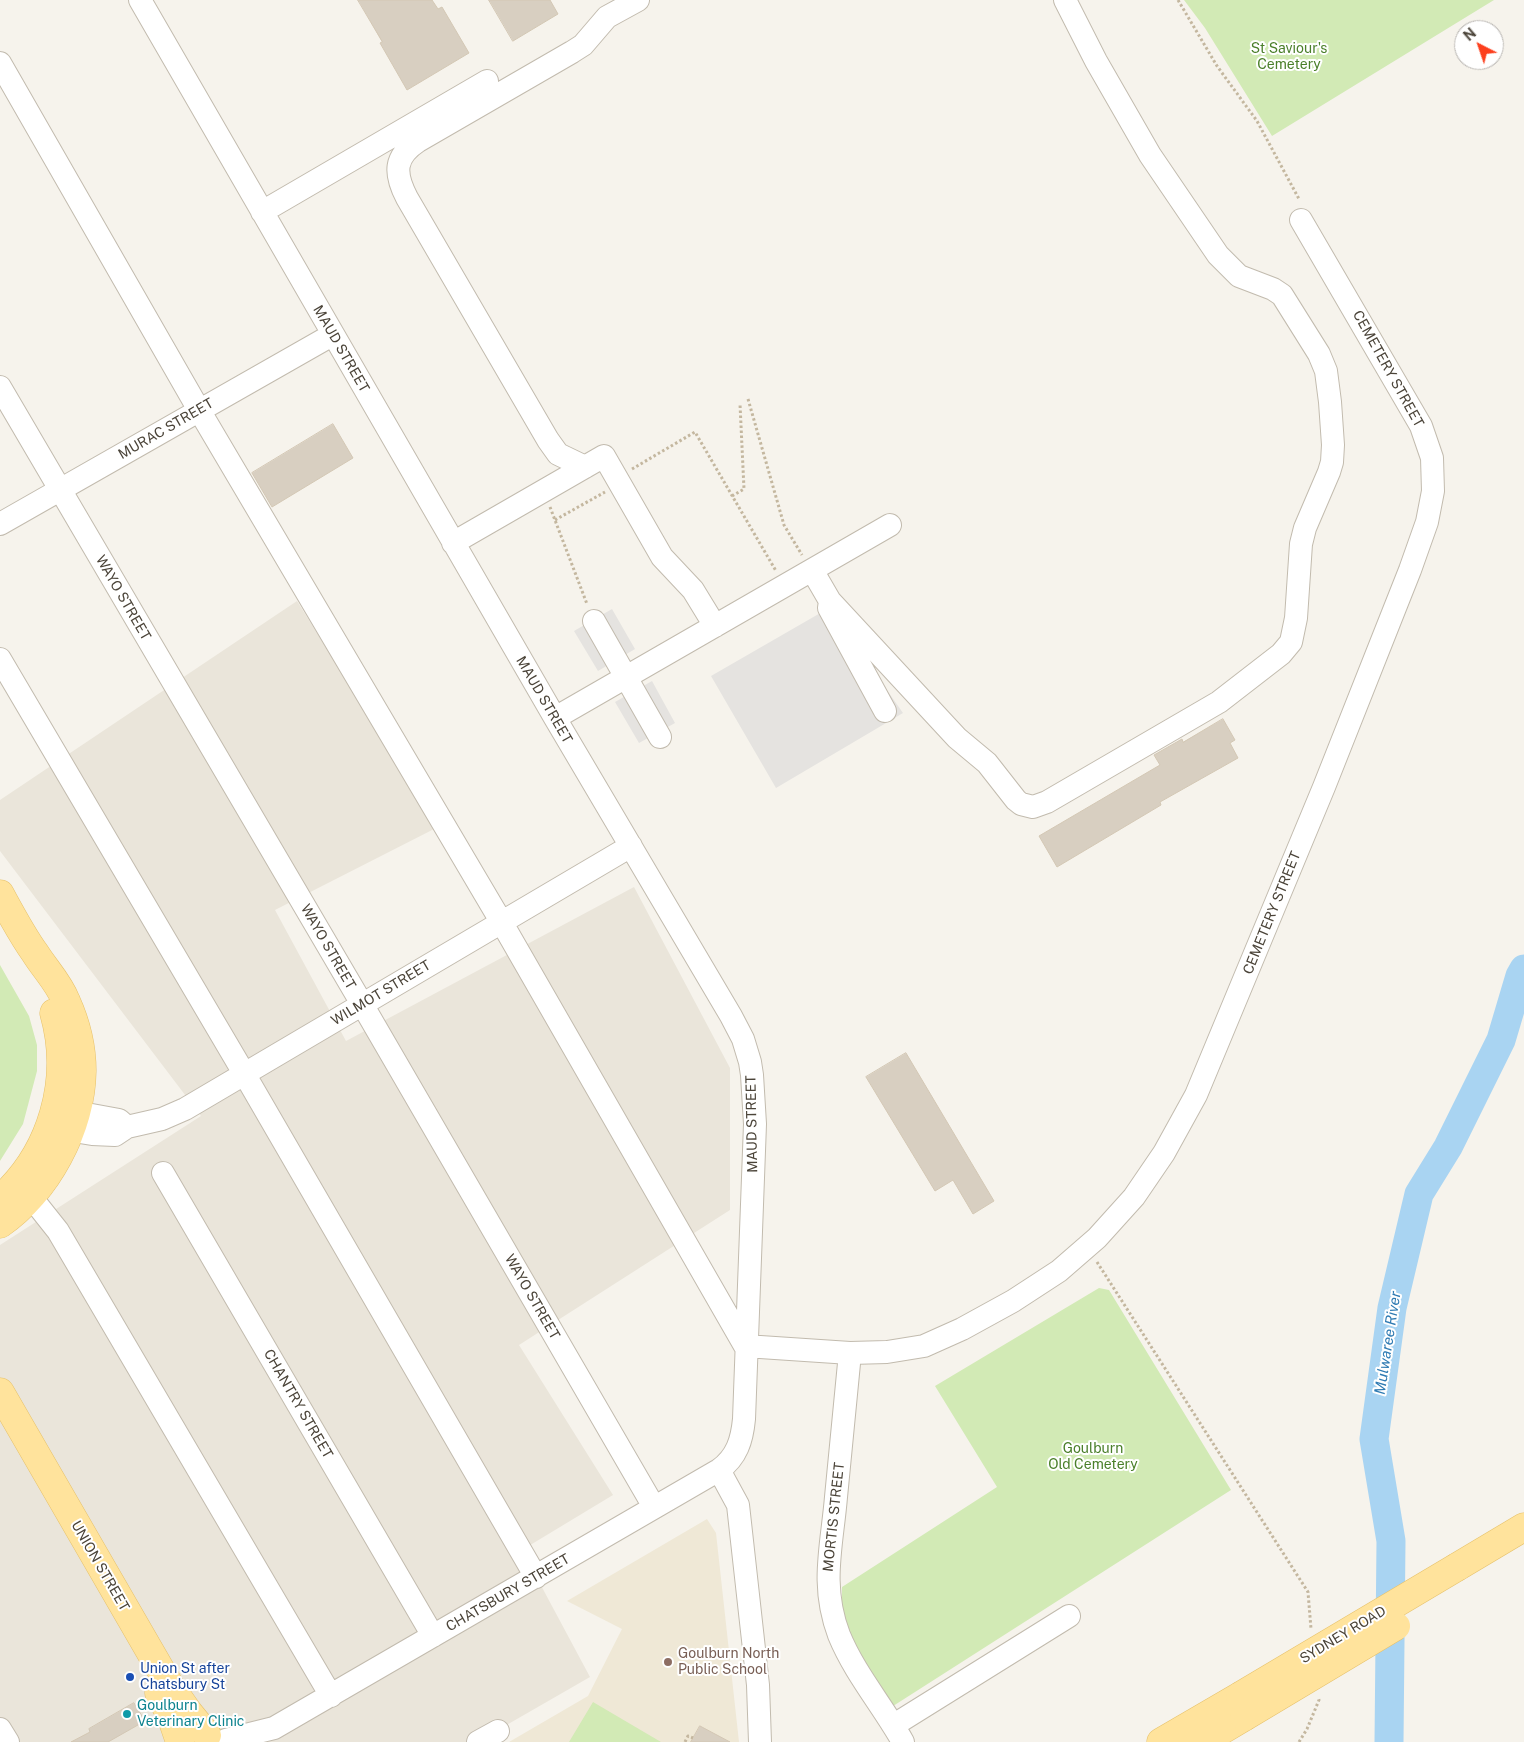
<!DOCTYPE html>
<html>
<head>
<meta charset="utf-8">
<style>
  body { margin:0 }
  #map { position:relative; width:1524px; height:1742px; overflow:hidden; background:#f6f3ec; font-family:"Public Sans",sans-serif }
  canvas { display:block }
  .north { position:absolute; left:1454px; top:20px; width:50px; height:50px; box-sizing:border-box; background:#fff; border:1px solid #b7b4b0; border-radius:50%; rotate:319deg; font-size:14px; font-weight:700; line-height:20px; text-align:center; color:#4b4439 }
  .north::after { content:''; display:block; margin:auto; width:18px; height:22px; background:#fc3f1d; clip-path:polygon(50% 0,100% 100%,50% 72%,0 100%) }
</style>
</head>
<body>
<div id="map">
<canvas width="1524" height="1742"></canvas>
<div class="north">N</div>
</div>
<script>
const ctx = document.querySelector('canvas').getContext('2d');
ctx.lineJoin = 'round';
function fill(path, color) {
  ctx.fillStyle = color;
  ctx.fill(path, 'evenodd');
}
function trace(path, color, width, dash) {
  ctx.strokeStyle = color;
  ctx.lineWidth = width;
  ctx.lineCap = dash ? 'butt' : 'round';
  ctx.setLineDash(dash || []);
  ctx.stroke(path);
}
function label(font, color, halo, rows, align = 'center') {
  ctx.font = font + ' "Public Sans",sans-serif';
  ctx.lineWidth = 4;
  ctx.setLineDash([]);
  ctx.textBaseline = 'middle';
  ctx.strokeStyle = halo;
  ctx.fillStyle = color;
  for (const [text, x, y, turn = 0] of rows) {
    ctx.save();
    ctx.translate(x, y);
    ctx.rotate((+turn || 0) * Math.PI / 180);
    ctx.textAlign = isNaN(turn) ? turn : align;
    if (halo) ctx.strokeText(text, 0, 0);
    ctx.fillText(text, 0, 0);
    ctx.restore();
  }
}
fill(new Path2D(`
  M297,601L438,827L275,910L346,1041L634,887L730,1068V1210L519,1345L613,1495L522,1550L590,1677L477,1742H0V1245L201,1116L0,851V800Z`), '#eae5da');
fill(new Path2D(`
  M707,1519L716,1533L739,1742H509L588,1696L622,1629L567,1601Z`), '#efe8d6');
fill(new Path2D(`
  M1184,0H1494L1272,136L1205,28Z
  M0,965L29,1016L37,1045V1071L23,1124L0,1161Z
  M1099,1288L1109,1290L1231,1490L890,1708L842,1623V1587L997,1487L935,1386Z
  M593,1702L661,1742H569Z`), '#d2eab5');
fill(new Path2D(`
  M829,608L903,713L776,788L711,676Z
  M612,609L635,649L598,671L574,631Z
  M652,681L675,723L639,743L615,702Z`), '#e5e3e0');
trace(new Path2D(`
  M1389,1742L1391,1541L1374,1439L1392,1308L1419,1194L1448,1147L1501,1040L1520,976L1524,969`), '#a9d4f2', 29);
const building = new Path2D(`
  M358,0H432L438,9L442,7L469,53L407,90L380,43L382,42Z
  M489,0H550L558,14L513,41Z
  M333,424L353,458L272,507L252,473Z
  M1223,719L1235,740L1230,743L1238,758L1160,802L1161,805L1057,867L1039,836L1160,765L1154,755L1182,739L1183,742Z
  M906,1053L994,1201L973,1214L953,1180L935,1191L866,1077Z
  M134,1703L145,1721L108,1742H71L90,1732L89,1729Z
  M700,1726L730,1742H691Z`);
fill(building, '#d8cfc1');
trace(building, '#d3c7b4', 1);
const minor = new Path2D(`
  M140,0L555,718L731,1016L743,1039L750,1062L752,1075L755,1124L744,1419C742,1440 737,1457 719,1470L274,1728L226,1740
  M0,63L199,410L502,923L745,1346L850,1353L887,1352L924,1346L962,1329L1013,1301L1059,1271L1097,1238L1134,1197L1164,1153L1196,1095L1324,787L1410,570L1427,522L1433,491L1432,458L1421,426L1301,220
  M262,212L487,81
  M0,387L362,1004L654,1507
  M585,467L558,454L548,440L407,198C394,173 394,157 418,141L572,52L583,45L607,17L638,0
  M0,524L332,335
  M453,543L604,456L662,557L693,590L715,626
  M812,570L830,601L829,608L885,711
  M830,601L957,738L987,763L1016,800L1021,804L1033,807L1047,802L1219,702L1281,654L1291,642L1296,618L1301,544L1305,528L1329,472L1332,462L1333,445L1330,402L1326,371L1319,354L1282,295L1273,289L1239,276L1218,255L1150,155L1096,61L1065,0
  M594,621L660,737
  M0,659L245,1075L536,1577
  M555,718L890,525
  M59,1109L119,1120L127,1127
  M55,1128L92,1134L115,1135L127,1127L162,1119L185,1109L631,846
  M163,1173L433,1636
  M31,1197L58,1231L331,1696
  M850,1353C845,1401 841,1449 836,1497C832,1546 820,1585 839,1635C855,1674 883,1706 903,1742
  M719,1470L738,1505L758,1685L760,1742
  M894,1725L1069,1616
  M0,1729L8,1742
  M478,1742L498,1731`);
const major = new Path2D(`
  M0,894C11,914 22,935 35,953C45,969 59,983 66,1001C76,1023 82,1047 82,1071C81,1129 47,1191 0,1224
  M0,1199C52,1153 73,1080 54,1013
  M0,1392L170,1686L189,1713L207,1735
  M1457,1567L1524,1527
  M159,1693L171,1716L180,1742
  M1161,1742L1240,1696
  M1202,1742L1244,1717`);
trace(minor, '#c2bbae', 24);
trace(major, '#e6c16a', 29);
trace(new Path2D(`
  M1178,0L1217,66L1257,121L1299,199
  M748,399L784,525L802,555
  M632,469L695,432L776,571
  M732,496L744,489L740,404
  M550,507L587,604
  M555,520L605,492
  M1097,1262L1308,1592L1311,1629
  M685,1742L688,1736L693,1738
  M1299,1742L1307,1729L1319,1700L1318,1697`), '#c4b79f', 3, [2.5, 2.5]);
trace(minor, '#fff', 22);
trace(major, '#ffe39c', 28);
const majorBridge = new Path2D(`
  M1240,1696L1457,1567
  M1244,1717L1396,1626`);
trace(majorBridge, '#e6c16a', 29, []);
trace(majorBridge, '#ffe39c', 28);
for (const [x, y, r, color] of [
  [668,1662,5,"#8d6e63"],
  [130,1677,5,"#1a4fb4"],
  [127,1714,5,"#0f9aa8"]
]) {
  const dot = new Path2D();
  dot.arc(x, y, r, 0, 2 * Math.PI);
  ctx.fillStyle = color;
  ctx.fill(dot);
  trace(dot, '#fff', 2);
}
label('14px', '#4a7f2a', '#fff', [
  ["St Saviour's",1289,49],
  ["Cemetery",1289,65],
  ["Goulburn",1093,1449],
  ["Old Cemetery",1093,1465]
]);
label('14px', '#4b4439', '#fff', [
  ["MAUD STREET",341,349,60],
  ["CEMETERY STREET",1388,369,61],
  ["MURAC STREET",166,429,-30],
  ["WAYO STREET",123,598,60],
  ["MAUD STREET",544,700,60],
  ["CEMETERY STREET",1272,913,-68],
  ["WAYO STREET",328,947,60],
  ["WILMOT STREET",381,993,-31],
  ["MAUD STREET",752,1124,-91],
  ["WAYO STREET",532,1297,60],
  ["CHANTRY STREET",298,1404,60],
  ["MORTIS STREET",834,1517,-84],
  ["UNION STREET",100,1566,60],
  ["CHATSBURY STREET",508,1593,-30],
  ["SYDNEY ROAD",1343,1635,-31]
]);
label('14px', '#785e54', '#fff', [
  ["Goulburn North",678,1654],
  ["Public School",678,1670]
], 'left');
label('14px', '#164399', '#fff', [
  ["Union St after",140,1669],
  ["Chatsbury St",140,1685]
], 'left');
label('14px', '#0d838f', '#fff', [
  ["Goulburn",137,1706],
  ["Veterinary Clinic",137,1722]
], 'left');
label('italic 15px', '#2e7ab2', '#fff', [
  ["Mulwaree River",1388,1343,-81]
]);
</script>
</body>
</html>
